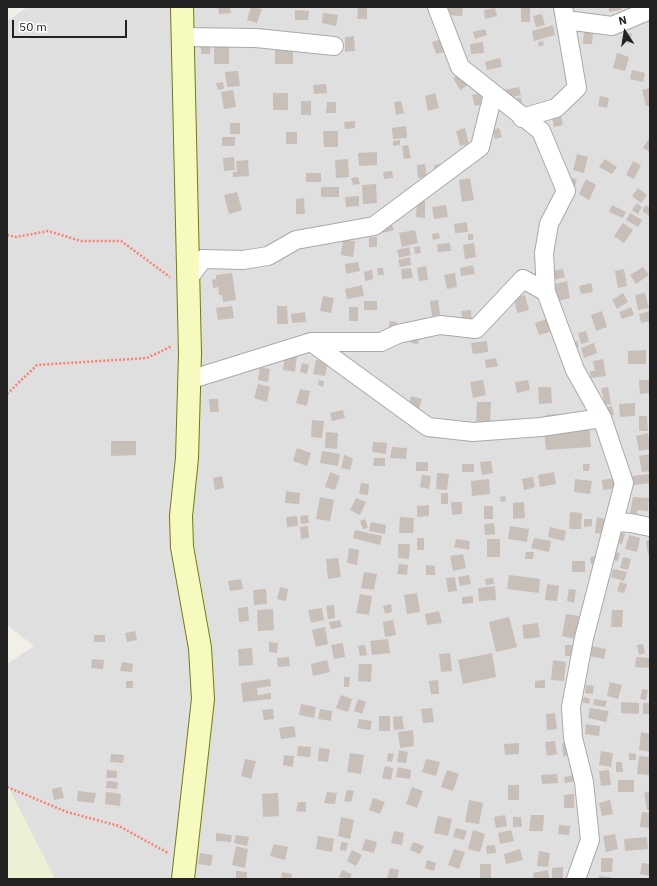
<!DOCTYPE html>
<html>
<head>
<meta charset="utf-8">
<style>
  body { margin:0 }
  #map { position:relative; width:657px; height:886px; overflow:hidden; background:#f2efe9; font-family:"IBM Plex Sans",sans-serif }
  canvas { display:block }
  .frame { position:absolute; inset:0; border:8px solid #222; pointer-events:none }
  .north { position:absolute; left:605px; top:12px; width:40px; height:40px; -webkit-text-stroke:3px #fff; paint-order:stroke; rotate:348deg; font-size:11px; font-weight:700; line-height:16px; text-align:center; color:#222 }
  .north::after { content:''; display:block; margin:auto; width:14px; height:18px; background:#222; clip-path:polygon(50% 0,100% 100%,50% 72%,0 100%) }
  .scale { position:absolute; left:12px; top:20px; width:115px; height:18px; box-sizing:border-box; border:2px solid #222; border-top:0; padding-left:5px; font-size:12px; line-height:14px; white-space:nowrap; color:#222; -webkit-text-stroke:3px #fff; paint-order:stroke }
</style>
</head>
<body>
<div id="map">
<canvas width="657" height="886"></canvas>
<div class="frame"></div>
<div class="north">N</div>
<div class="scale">50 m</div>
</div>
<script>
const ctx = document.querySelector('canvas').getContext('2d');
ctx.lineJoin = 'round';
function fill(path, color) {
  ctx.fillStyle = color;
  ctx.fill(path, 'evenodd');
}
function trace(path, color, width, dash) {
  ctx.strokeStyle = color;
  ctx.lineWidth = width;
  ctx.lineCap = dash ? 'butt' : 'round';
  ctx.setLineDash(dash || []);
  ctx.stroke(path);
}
fill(new Path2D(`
  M28,7H650V879H55L7,785V664L34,646L7,625V21Z`), '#e0dfdf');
fill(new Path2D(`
  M7,785L55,879H7Z`), '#eef0d5');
fill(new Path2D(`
  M218,7H230L231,13L219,14Z
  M251,7L262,9L257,23L247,20Z
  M358,7H367V19H357Z
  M448,7H463L462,16L447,15Z
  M521,7H530V22H521Z
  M609,7H621V10L609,12Z
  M495,8L497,16L485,19L484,10Z
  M295,10L309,11L308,20H295Z
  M323,13L338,15L336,26L322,23Z
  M542,14L545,25L536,27L533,16Z
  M553,25L555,35L534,41L532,31Z
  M485,29L487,35L475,39L473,32Z
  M584,30L593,31L592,44H583Z
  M627,32L632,34L629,44L624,42Z
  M354,36L355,51L345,52V37Z
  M445,38L449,51L436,54L432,42Z
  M543,41L544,45L539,47L538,42Z
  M214,42H229V64H214Z
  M483,42L484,53L471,54L470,44Z
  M201,43H211L210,54H201Z
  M275,46H293V64H275Z
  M617,53L629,57L625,71L613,68Z
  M500,58L502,67L487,70L485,62Z
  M632,70L645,73L643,82L630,79Z
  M238,71L240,86L227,87L225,72Z
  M460,74L467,86L460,90L453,78Z
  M223,82L224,89L218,90L216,83Z
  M326,84L327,93L314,94L313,85Z
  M519,87L521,95L507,99L504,90Z
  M650,88V106H646L642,90Z
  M233,90L236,107L224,109L221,92Z
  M273,93H288V110H273Z
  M435,93L439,108L428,111L425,96Z
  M480,93L483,104L475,106L472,95Z
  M600,96L609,98L607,108L598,106Z
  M521,97L522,106L514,99Z
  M301,101H311V115H301Z
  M401,101L404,113L396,115L394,102Z
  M327,102H336V113H326Z
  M560,112L563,125L554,127L551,114Z
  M355,121V128L345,129L344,122Z
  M230,123H240V134H230Z
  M406,126L407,138L393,139L392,128Z
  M465,128L469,144L460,146L456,131Z
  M499,128L502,137L495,139L492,130Z
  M323,131H338V147H324Z
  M286,132H297V144H286Z
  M222,137H235V146H222Z
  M650,137V152L643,148Z
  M400,140V145L393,146V141Z
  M408,145L411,158L404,159L402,146Z
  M377,152V165L359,166L358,153Z
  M577,154L588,157L584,173L573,170Z
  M234,157L235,170L224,171L223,158Z
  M348,159L349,177L336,178L335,160Z
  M605,159L617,167L612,174L599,167Z
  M248,160L249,176L233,177V172H237L236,161Z
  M633,161L641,165L634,179L626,175Z
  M425,164L427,177L418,178L417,165Z
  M441,164L442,171L435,172L434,165Z
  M392,171L393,178L384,179L383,172Z
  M306,173H321V182H306Z
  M358,177L360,184L353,185L351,178Z
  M470,178L474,200L462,202L459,180Z
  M572,178L577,180L574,189L569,187Z
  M586,179L596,185L589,200L579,194Z
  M376,184L377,203L363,204L362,185Z
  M321,187H339V197H321Z
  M638,188L647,195L641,203L632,196Z
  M237,192L242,210L229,214L224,195Z
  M359,196V206L346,207L345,197Z
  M304,198L305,214H296V199Z
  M417,201H425V218L416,217Z
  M637,203L642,207L638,214L632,210Z
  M446,205L448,217L434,219L432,207Z
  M612,205L626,212L623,218L609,212Z
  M646,205L650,208V216L642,211Z
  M630,213L642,220L638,227L626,220Z
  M391,222L394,230L383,233L381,225Z
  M467,222L468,232L455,233L454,224Z
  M623,223L633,230L624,243L614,236Z
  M415,230L418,243L402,247L399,233Z
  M439,233L440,238L433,240L432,234Z
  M468,234H473V240H468Z
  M369,237H377V247H369Z
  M343,240L355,241L353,257L341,255Z
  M450,243L451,251L438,252L437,244Z
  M474,243L476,257L465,259L463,245Z
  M420,246L421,253L415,254L414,247Z
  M409,247L411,255L399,258L397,250Z
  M410,257L411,265L400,267L398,260Z
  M358,262L360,271L346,274L345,264Z
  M473,265L475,274L461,276L460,268Z
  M426,266L428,280L419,281L417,268Z
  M643,267L649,275L636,284L630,275Z
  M377,268H383L384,275H378Z
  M411,268L413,278L402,279L401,269Z
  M563,269L565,277L554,280L552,271Z
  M624,269L627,286L618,288L615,271Z
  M372,270L373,279L365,281L364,272Z
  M232,273L236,300L223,302L222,295H219L218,287L213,288L212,280L216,279V275Z
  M455,273L457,287L447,289L444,275Z
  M567,281L570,298L558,301L555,284Z
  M591,283L593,292L581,294L579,286Z
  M362,285L364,296L347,299L345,289Z
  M623,293L628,302L617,309L612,300Z
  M645,293L649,308L638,310L635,295Z
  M525,295L529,310L517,313L514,298Z
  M323,296L334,298L331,313L320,311Z
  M438,300L440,315L432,316L430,301Z
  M364,301H377V310H364Z
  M232,306L234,318L218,320L216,308Z
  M277,306H287L288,324H277Z
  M349,307H358V321H349Z
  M631,307L634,315L622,319L619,312Z
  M471,310L472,321L463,322L461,311Z
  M602,311L607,327L596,331L591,315Z
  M650,311V321L641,323L639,314Z
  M305,312L306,322L292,323L291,314Z
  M547,319L550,332L539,335L535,323Z
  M390,321L397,322L394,333L388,332Z
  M586,331L589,342L581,344L578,333Z
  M413,333L420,335L418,344L411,343Z
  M487,341L488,352L473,354L471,343Z
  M577,341L579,347L572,349L570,343Z
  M594,343L597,353L584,358L581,348Z
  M646,350V364H628V351Z
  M285,354L297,355L295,372L283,370Z
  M496,358L498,366L486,368L485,360Z
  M603,359L606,376L591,378L590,371H595L593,361Z
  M316,360L328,362L325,376L313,374Z
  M302,363L309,365L307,374L300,372Z
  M260,367L270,369L268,382L258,380Z
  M319,380L324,381L323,387L318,385Z
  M483,380L486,395L473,398L470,382Z
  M528,380L530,390L517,393L515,382Z
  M639,380H650V393L640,394Z
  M258,384L270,387L267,402L254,398Z
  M538,387H551L552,403L539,404Z
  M608,387L611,404L605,405L601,388Z
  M300,389L310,391L307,406L296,403Z
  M411,396L422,399L418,412L407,409Z
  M209,399H218L219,412H210Z
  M477,402H491L490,423H476Z
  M635,403V416L620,417L619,404Z
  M612,406L614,415L607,417L605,408Z
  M343,410L345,418L332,421L330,413Z
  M557,414L558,421L547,422L546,415Z
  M639,416H647L648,431H639Z
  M312,420L324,421L322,438L311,437Z
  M589,425L591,447L546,450L544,430Z
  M326,432L338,433L337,449L325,448Z
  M648,433L650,449L639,451L636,436Z
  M111,441H136V455L111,456Z
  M373,442L387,443L386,454L372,452Z
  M392,447L407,448L406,459L390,458Z
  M297,448L311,453L307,466L293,461Z
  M322,451L340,454L338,466L320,463Z
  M650,454V471L642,472L639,456Z
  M344,455L353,458L350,470L341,468Z
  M374,458H385V466H373Z
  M491,461L493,473L482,475L480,462Z
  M416,462H428V471H416Z
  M462,464H474V472H462Z
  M583,464H590L589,471H583Z
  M330,472L340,476L335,490L325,487Z
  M554,472L556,484L540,487L538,475Z
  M437,473L449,474L447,490L436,489Z
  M649,474L650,483L634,485L632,476Z
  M422,475L431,476L429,489L420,487Z
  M222,476L224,488L215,490L213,478Z
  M533,477L535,487L524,490L522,479Z
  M616,478L617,488L603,490L602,480Z
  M489,479L490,494L472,496L471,481Z
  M575,479L592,481L590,494L574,492Z
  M361,483L369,484L368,495L359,494Z
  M286,491L300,493L299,504L285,503Z
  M441,493H448V504H441Z
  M505,496L506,501L501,502L500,497Z
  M320,497L334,500L330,521L316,519Z
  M633,497L649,498L648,511L637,510V514H630Z
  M356,498L366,502L360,515L350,510Z
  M451,502H462V514L452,515Z
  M524,502L525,518L513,519V503Z
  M429,505V516L417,517V506Z
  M484,506H493V519H484Z
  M570,512L582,513L581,529H569Z
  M308,515L309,523L301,524L300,516Z
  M297,516L298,526L287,527L286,517Z
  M400,517L414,518L413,533H399Z
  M597,517L605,519L602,534L595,533Z
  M365,519L368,528L363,529L360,521Z
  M584,519H592V526L584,527Z
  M371,522L386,525L385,534L369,531Z
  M494,523L495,534L485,535L484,524Z
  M308,526L309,538L301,539L300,527Z
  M510,526L529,529L527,542L508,539Z
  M550,527L566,531L564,541L548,537Z
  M355,530L382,536L380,545L353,538Z
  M619,532L625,534L622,544L616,542Z
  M629,535L640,538L637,552L625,549Z
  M417,538H424V550H417Z
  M534,538L551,541L549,552L531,548Z
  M456,539L470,541L469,550L454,547Z
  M487,539H500V557H487Z
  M650,540V554L648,555L646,541Z
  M398,544H410L409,559L398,558Z
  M349,548L359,550L357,565L347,563Z
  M526,552H534L533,559H525Z
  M615,552L620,553L618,561L612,560Z
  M463,554L466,568L453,571L450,556Z
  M598,556L599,563L591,564L590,557Z
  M623,557L631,559L628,570L620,568Z
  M338,558L341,577L328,579L326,559Z
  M572,561H585V572H572Z
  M399,564L408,565L407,575L397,574Z
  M426,565L435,566V575H426Z
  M613,569L627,572L624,581L611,577Z
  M364,572L377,574L374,590L361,588Z
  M469,575L471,584L460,586L458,577Z
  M509,575L540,579L539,593L507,589Z
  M455,577L457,591L448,592L446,578Z
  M493,578L494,584L486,585L485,579Z
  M241,579L243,589L230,591L228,581Z
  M620,582L627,584L624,593L617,591Z
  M547,584L559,586L557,601L545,600Z
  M495,586L496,600L479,601L478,588Z
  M280,587L288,589L286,601L277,599Z
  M266,589L267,604L254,605L253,590Z
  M569,589L576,590L574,603L567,601Z
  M417,593L420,612L407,614L404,595Z
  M360,594L372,596L369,615L356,613Z
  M473,596V603L462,604V597Z
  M391,604L392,612L385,614L383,606Z
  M334,605L335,618L328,619L326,606Z
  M248,607L249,621L239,622L238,608Z
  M322,608L324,620L311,623L308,610Z
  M273,609L274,630L258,631L257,610Z
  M612,610H623L622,627H611Z
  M439,611L442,623L427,625L425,614Z
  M566,614L579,616L575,639L562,636Z
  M509,617L517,647L496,652L489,622Z
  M340,620L342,627L331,629L329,622Z
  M393,620L396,635L385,637L383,622Z
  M538,623L540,637L524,639L522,625Z
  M325,627L328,644L316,647L312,630Z
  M135,631L137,640L127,642L125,633Z
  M94,635H105V642H94Z
  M388,639L390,653L372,655L370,641Z
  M269,642L278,643L277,653L269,652Z
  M343,643L345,657L334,659L331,645Z
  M643,644L645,653L639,655L637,645Z
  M365,645L367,655L360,656L358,646Z
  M565,645H573V656H565Z
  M591,646L606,649L604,659L589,656Z
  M252,648L253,665L239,666L238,649Z
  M450,653L452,671L441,672L439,654Z
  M492,653L496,677L463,684L458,660Z
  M289,657L290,666L278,667L277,658Z
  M636,657L650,658L649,668L635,667Z
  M92,659L104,660L103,669L91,668Z
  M327,660L330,672L313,676L311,664Z
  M553,660L566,662L564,681L551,680Z
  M122,662L133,664L132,672L120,671Z
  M359,664H372L371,682L358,681Z
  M344,677H350L349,687H344Z
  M270,679L271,686L257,688L258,695L271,693V699L243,702L241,683Z
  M438,680L439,694H431L429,681Z
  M545,680V688H535V681Z
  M126,681H133V688H126Z
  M610,682L622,685L618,699L607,696Z
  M586,685L594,686L593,694L585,693Z
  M642,689L648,690L646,700L640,699Z
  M341,695L352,699L348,712L336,708Z
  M584,697L590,699L589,704L582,702Z
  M358,699L366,702L362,714L354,711Z
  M594,699L607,701L605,707L593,705Z
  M621,702L639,703V714L621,713Z
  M643,703H650V714H643Z
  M301,704L316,707L314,718L299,715Z
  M432,708L434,722L423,723L421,709Z
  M590,708L609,711L606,722L588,718Z
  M273,709L274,719L264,720L262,710Z
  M320,709L332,711L331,721L318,719Z
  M555,713L557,729L547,730L546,714Z
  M379,716H390V731H379Z
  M402,716L404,729L394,730L393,717Z
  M359,719L372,721L370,730L357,728Z
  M586,724L600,726L599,736L585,734Z
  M294,726L296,737L281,739L279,728Z
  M413,730L414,746L400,748L398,732Z
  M641,732L650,734V752L639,750Z
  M555,741L557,754L547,756L545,742Z
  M570,742L571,755L563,756L562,743Z
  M519,743V754L505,755L504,744Z
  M298,746L311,747L310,757L297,756Z
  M319,748L330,749L328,762L318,761Z
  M399,750L408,752L406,763L397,762Z
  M601,751L613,753L611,767L599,765Z
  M350,753L364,755L361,774L347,772Z
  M388,753L394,754L392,762L387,761Z
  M629,753L636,754V760H629Z
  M111,754L124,755L123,763L110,762Z
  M284,755L294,756L293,767L283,765Z
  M639,756L650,757L649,775L637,774Z
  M245,759L256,761L251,779L241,776Z
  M426,759L440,762L436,776L422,772Z
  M616,762H622L623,772H616Z
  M385,766L393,768L391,780L382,778Z
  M398,767L411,770L410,779L396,777Z
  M107,770L117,771V778H106Z
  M447,770L459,774L453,791L441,787Z
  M609,770L611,785L601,786L599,771Z
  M557,774L558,783L542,784L541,775Z
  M574,775L575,781L565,783L564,777Z
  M618,780H634V792H618Z
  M107,781L118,782L117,789L106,788Z
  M508,785H519V800H508Z
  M61,787L64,798L54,800L52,789Z
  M412,787L423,791L417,808L406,804Z
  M347,790L354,791L351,802L344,801Z
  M78,791L96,793L94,803L77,801Z
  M650,791V810H647L644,793Z
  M106,792L121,794L120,806L105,804Z
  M327,792L337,793L335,804L324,803Z
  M278,793L279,816L263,817L262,794Z
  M574,794V808H564V795Z
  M373,798L385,802L380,814L369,810Z
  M469,800L483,803L479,824L465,822Z
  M610,800L613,814L602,816L599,803Z
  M298,802H306V812L296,811Z
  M642,812L650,813V828L640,827Z
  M505,815L507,826L496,828L494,817Z
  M531,815H544L543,831H529Z
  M438,816L452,819L448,836L434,833Z
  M341,817L354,820L350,839L338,836Z
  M513,817H521L522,827H513Z
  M559,825L570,826L569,835L558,834Z
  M456,828L467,831L464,840L453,837Z
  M473,830L485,834L480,852L468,849Z
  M511,830L514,841L500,844L498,833Z
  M394,831L404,833L402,845L391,843Z
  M216,833L232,835L231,842L216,841Z
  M615,834L618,849L606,852L603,836Z
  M236,835L249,837L247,846L234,843Z
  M318,836L334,839L332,852L316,849Z
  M647,837L648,849L625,851L624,839Z
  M365,839L377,842L374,853L362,850Z
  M341,842L348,843L346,851L340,850Z
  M413,842L424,846L420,854L410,850Z
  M274,844L288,847L285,860L270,856Z
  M495,845L496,853L487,854L486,846Z
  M236,846L248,849L245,868L232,865Z
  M454,849L465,852L459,869L448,865Z
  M520,849L523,860L506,864L504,854Z
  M352,850L362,855L356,866L347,861Z
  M539,851L550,853L548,867L537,866Z
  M200,853L213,855L211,866L198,864Z
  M601,858H613L612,872H601Z
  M427,860L436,863L434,871L425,868Z
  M642,863L650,864V876L640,874Z
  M480,864H491V879H480Z
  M563,867V879H552V868Z
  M390,868L399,870L397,879H387Z
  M342,870L352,874L350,879L339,877Z
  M548,870L549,878L534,879L533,873Z
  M236,871L247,872V879H236Z
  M282,872L292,874L291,879H281Z
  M599,876L611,877V879H599Z`), '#c7bfb8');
const minor = new Path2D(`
  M437,7L460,67L541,131L566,191L549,224L544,253L546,292L575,370L602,418L624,483L584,638L571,707L573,738L584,782L590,840L576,879
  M566,20L612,26L650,10
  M181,37L256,38L334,46
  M522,118L556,108L577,88L563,7
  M188,279L203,259L243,260L268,256L296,240L374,226L480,147L493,94
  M311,342L428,427L473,432L541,427L602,418
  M189,380L311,342H381L398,334L440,325L476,329L523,279L546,292
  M615,522L631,523L650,527`);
const secondary = new Path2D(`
  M182,7L190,354L187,458L181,516L182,547L200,648L203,699L183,879`);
trace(minor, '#a9a9a9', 20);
trace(secondary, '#707d05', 24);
trace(new Path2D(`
  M7,235L16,237L48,231L81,241H121L170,277
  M7,394L37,365L147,358L172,346
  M7,787L67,812L119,826L168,853`), '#fa8072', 2.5, [2, 2]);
trace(minor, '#fff', 18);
trace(secondary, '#f7fabf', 22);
</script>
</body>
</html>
